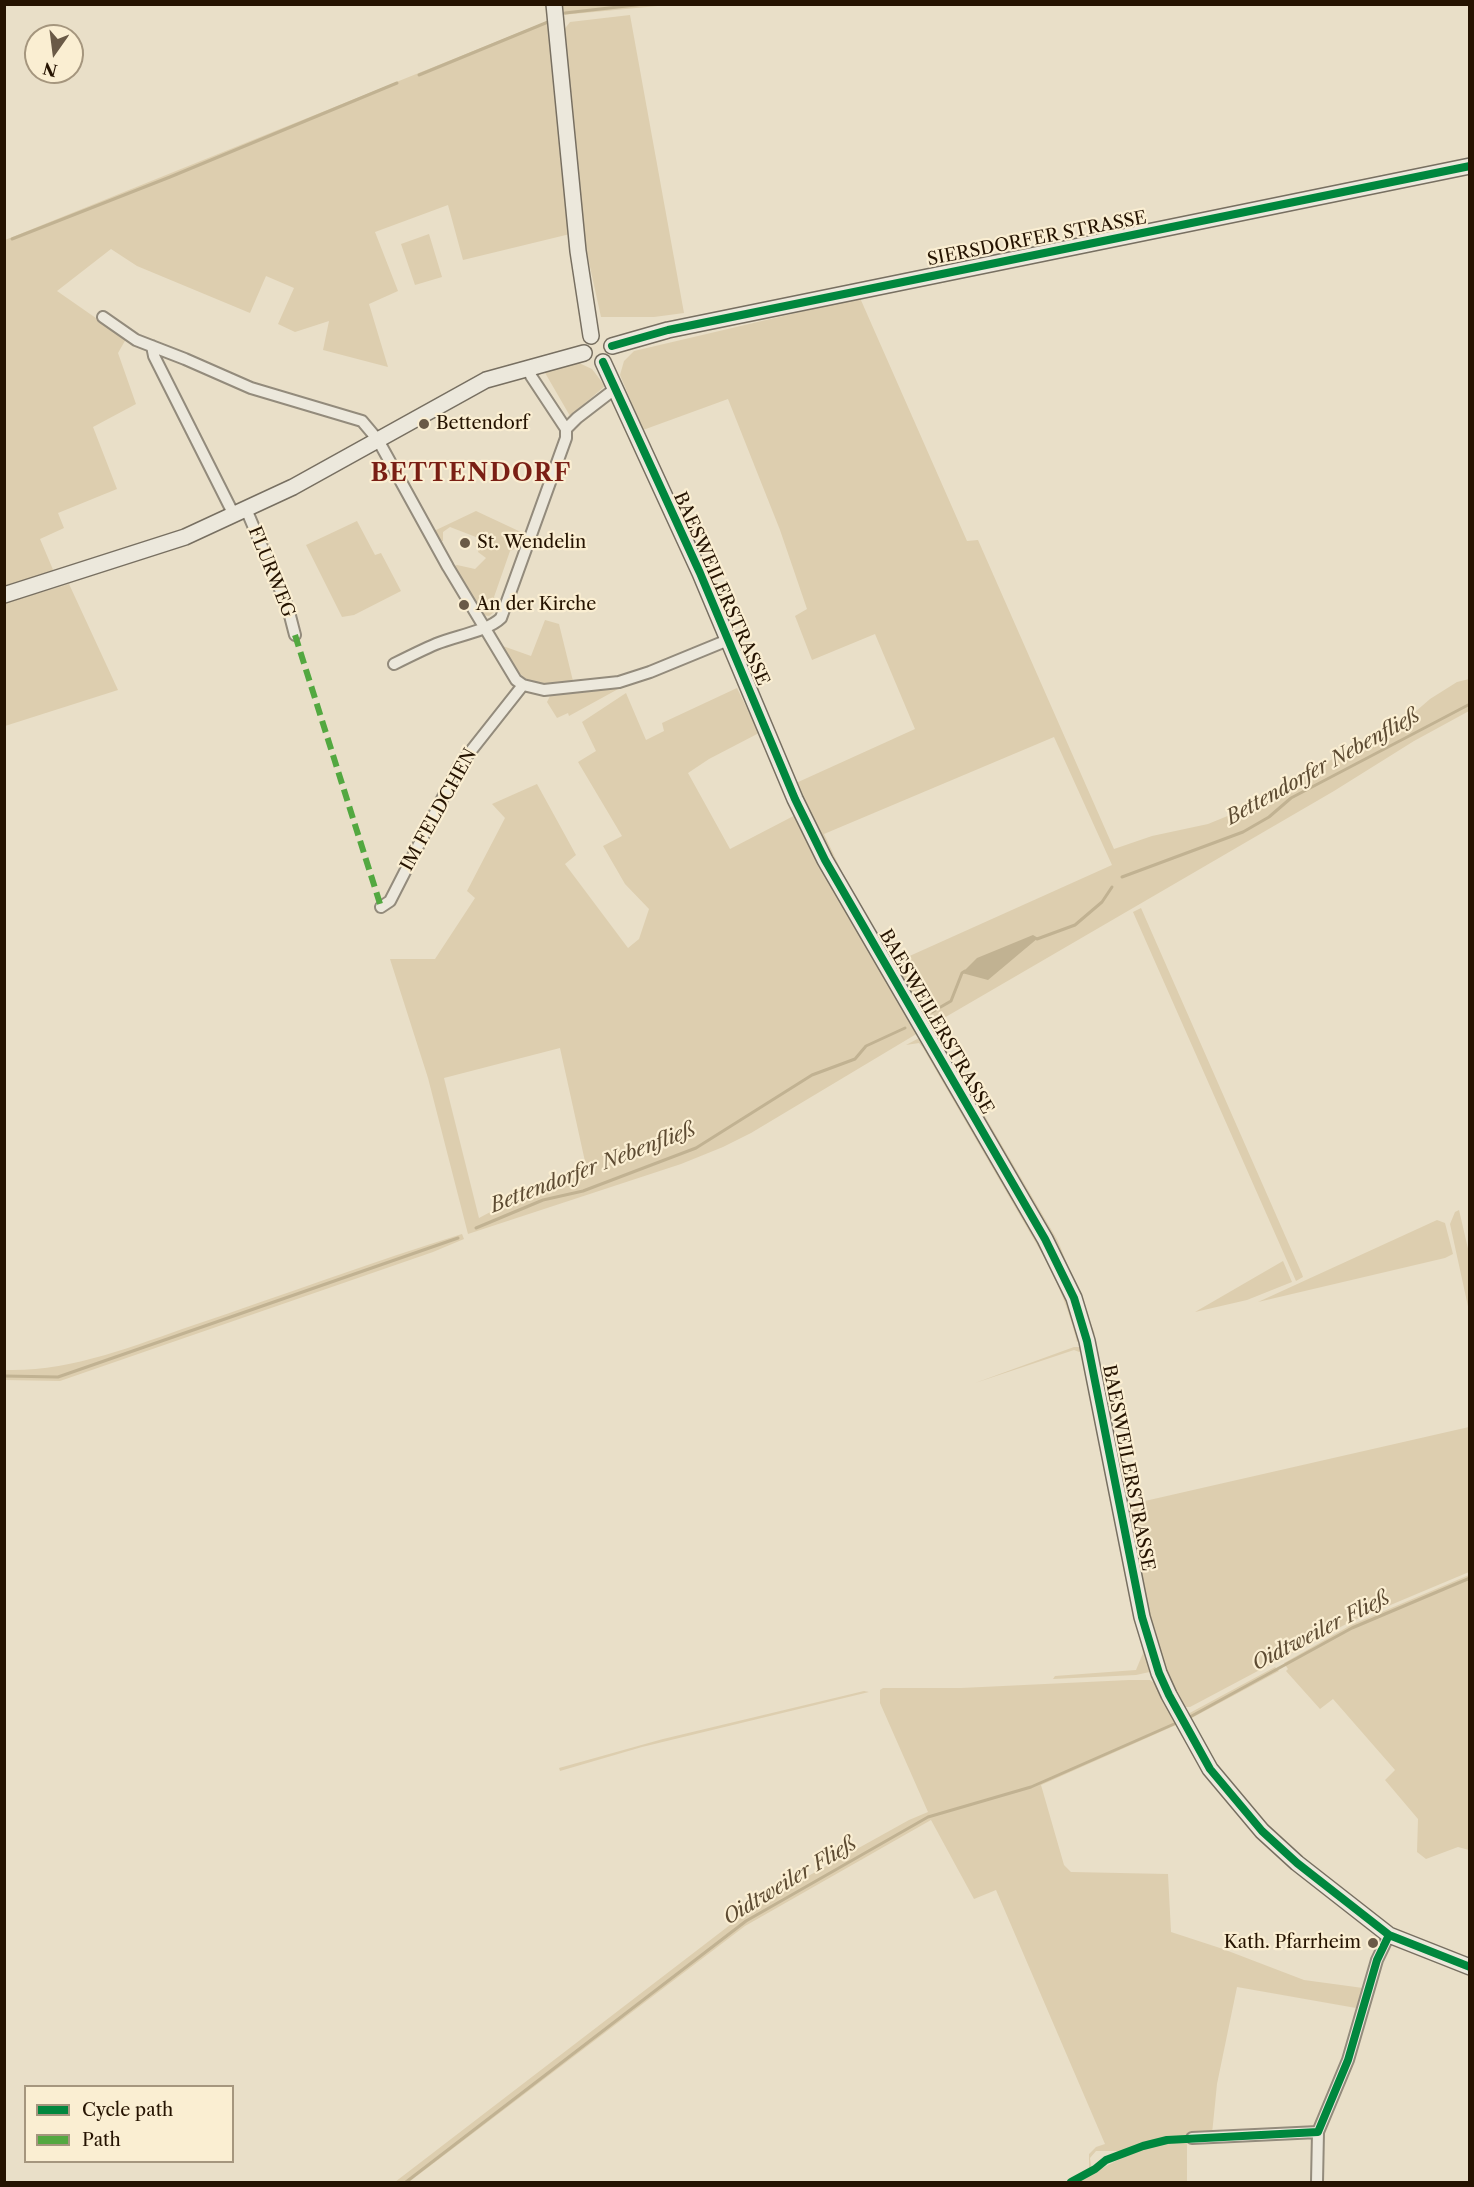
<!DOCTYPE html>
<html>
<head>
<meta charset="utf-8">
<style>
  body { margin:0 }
  #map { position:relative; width:1474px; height:2187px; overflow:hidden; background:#e9dfc8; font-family:"Libre Caslon Text",serif }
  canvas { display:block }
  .frame { position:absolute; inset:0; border:6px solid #251301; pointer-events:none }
  .legend { position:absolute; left:24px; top:2085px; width:210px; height:78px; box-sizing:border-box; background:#faeed2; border:2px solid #a5967e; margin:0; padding:8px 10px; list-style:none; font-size:18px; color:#251301 }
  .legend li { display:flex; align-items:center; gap:12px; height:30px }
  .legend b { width:30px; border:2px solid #a5967e }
  .north { position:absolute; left:24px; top:24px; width:60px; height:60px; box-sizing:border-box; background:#faeed2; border:2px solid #a5967e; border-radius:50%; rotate:194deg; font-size:16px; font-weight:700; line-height:24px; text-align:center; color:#251301 }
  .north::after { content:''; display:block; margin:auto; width:21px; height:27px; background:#6a5a47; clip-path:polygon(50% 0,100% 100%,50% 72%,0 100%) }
</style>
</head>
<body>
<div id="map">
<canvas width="1474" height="2187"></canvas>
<div class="frame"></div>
<ul class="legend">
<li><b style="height:8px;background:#00873e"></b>Cycle path</li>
<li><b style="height:8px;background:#53a840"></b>Path</li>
</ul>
<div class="north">N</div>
</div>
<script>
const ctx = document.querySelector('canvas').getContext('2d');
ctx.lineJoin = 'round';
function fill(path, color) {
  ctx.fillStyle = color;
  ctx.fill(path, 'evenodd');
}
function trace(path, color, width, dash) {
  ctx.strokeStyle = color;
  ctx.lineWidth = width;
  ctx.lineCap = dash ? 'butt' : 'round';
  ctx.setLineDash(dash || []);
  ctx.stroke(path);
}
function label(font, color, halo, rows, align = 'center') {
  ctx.font = font + ' "Libre Caslon Text",serif';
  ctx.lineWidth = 4.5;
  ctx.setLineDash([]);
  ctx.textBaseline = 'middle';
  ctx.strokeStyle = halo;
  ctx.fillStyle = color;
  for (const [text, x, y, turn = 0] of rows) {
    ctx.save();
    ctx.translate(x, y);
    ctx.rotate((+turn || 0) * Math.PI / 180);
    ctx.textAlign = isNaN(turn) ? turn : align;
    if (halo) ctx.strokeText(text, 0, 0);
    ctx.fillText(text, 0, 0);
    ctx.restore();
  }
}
fill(new Path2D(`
  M561,4L668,5L562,15Z
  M630,15L684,313L654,317H601L583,235L563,31L570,22Z
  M550,20L570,234L463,260L448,205L375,232L398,291L369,304L388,367L323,350L329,321L295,332L278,324L294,288L266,276L250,313L137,266L111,249L57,291L126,339L118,353L136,404L93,427L117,489L58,513L64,528L40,539L54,572L5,588V240Z
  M429,234L442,277L415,285L401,244Z
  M860,298L967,541L978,540L1114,849L1152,836L1208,824L1247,808L1327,762L1407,719L1430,699L1457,682L1469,679V711L1414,741L1334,791L913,1036L751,1133L723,1147L681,1164L468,1234L428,1078L390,959H435L475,898L467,891L505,818L492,804L537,784L576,855L565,864L628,948L639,939L649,909L625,884L603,846L622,836L578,762L596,751L582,722L626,693L646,740L664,731L662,723L737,688L759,733L709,759L688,773L730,849L807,809L796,783L915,729L875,634L812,660L795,616L807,609L780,530L728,399L643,430L620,375L624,361L634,351ZM1054,737L1112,865L894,963L842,872L824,834ZM560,1048L588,1175L545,1183L479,1218L444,1078Z
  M579,363L592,369L605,386L570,416L544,371Z
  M476,511L523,533L518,547L510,551L494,597L497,605L494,612L489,616L483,615L452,567L457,565L475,569L486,558L478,552L481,539L450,527L443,532V541L440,542L434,531Z
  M357,521L375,555L381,553L401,591L354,615L342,617L306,545Z
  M69,584L118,690L5,726V603Z
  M545,620L559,624L573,681C527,687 524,684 500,645L531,656Z
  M615,687L620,688L569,716L568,713L557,718L547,702L551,694Z
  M1141,908L1302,1274L1303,1277L1296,1281L1133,912Z
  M934,1029L1058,1241L1095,1334L1092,1333L932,1032Z
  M921,1037L1064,1286L1081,1339L1077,1342C1069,1311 1059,1285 1044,1257L923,1048L919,1043L906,1045Z
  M1459,1210L1469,1253V1311L1450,1224L1455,1212Z
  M1437,1220L1445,1223L1453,1254L1445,1258L1258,1302Z
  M462,1234L464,1239L433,1252L60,1381L5,1380V1370C70,1372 133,1346 194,1325C283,1295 372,1262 462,1234Z
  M1283,1261L1292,1282L1247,1300L1195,1312Z
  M1074,1347H1081L1154,1671L1136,1675L1053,1679L1055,1676L1136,1670L1143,1653L1113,1514L1082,1353L1074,1350L975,1383Z
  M1469,1427V1572L1350,1622L1190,1707H1182L1158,1655L1123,1506Z
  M1469,1575V1850L1458,1847L1426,1859L1417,1852L1418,1819L1385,1780L1395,1770L1333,1699L1320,1709L1286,1671L1288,1669L1284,1663L1351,1625Z
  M1275,1667L1279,1671L1188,1720L1186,1715Z
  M1129,1680H1150L1158,1686L1176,1725L1041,1785L1064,1865L1071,1872L1168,1874L1171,1932L1223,1949L1304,1980L1363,1988L1356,2008L1237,1987L1217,2084L1212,2134L1187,2135L1154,2141L1122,2151H1096L1090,2158L1091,2166L1089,2171V2154L1096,2147L1105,2144L996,1890L974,1899L931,1820L745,1926L409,2182H395L756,1905L909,1820L928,1812L880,1703V1690L883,1688H961Z
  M864,1691L869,1692L642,1747L560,1771L559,1768L663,1739Z
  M1187,2141V2182H1076L1135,2151L1163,2144Z`), '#ddceaf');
fill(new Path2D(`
  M1033,935L1038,938L988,980L962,973L977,958Z`), '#c1b292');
trace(new Path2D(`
  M565,13L644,4
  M419,75L548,22
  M12,239L170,177L397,83
  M1122,877L1243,832L1269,817L1291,798L1470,704
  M1037,939L1075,925L1102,902L1112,887
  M932,1012L951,1001L962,973L965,971
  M476,1228L543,1200L583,1191L696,1148L812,1075L855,1059L866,1046L905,1028
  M4,1376L58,1377L458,1238
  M1188,1718L1352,1628L1470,1578
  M406,2182L746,1921L928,1817L1031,1787L1174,1724`), '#c1b292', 3);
const street = new Path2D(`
  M103,317L136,340L185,359L251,388L362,421L378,440L448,567L516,680L523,685L544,690L619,682L650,672L728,640
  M152,346L154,356L234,515
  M529,367L531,376L566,429
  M566,429L577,418L616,388
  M246,509L288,608L295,635
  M394,664C408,657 422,650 436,644C455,636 488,631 501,618L566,438V429
  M381,907L390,901L459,766L523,685
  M1192,2138L1318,2132
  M1317,2182L1318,2132L1348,2060L1377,1960L1389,1935`);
const secondary = new Path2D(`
  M554,4L578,251L591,336
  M612,346L668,330L854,292L1470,166
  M603,362L700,573L795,799L825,860L1045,1239L1074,1298L1087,1341L1142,1617L1159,1673L1169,1695L1210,1769L1262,1831L1297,1863L1389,1935L1470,1967
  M4,595L185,537L293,487L486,380L584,353`);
trace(street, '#938b7c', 14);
trace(secondary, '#776f61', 18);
trace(street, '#ece8dc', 10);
trace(secondary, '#ece8dc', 15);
trace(new Path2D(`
  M295,635L381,907`), '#53a840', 6, [12, 6]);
trace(new Path2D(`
  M612,346L668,330L854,292L1470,166
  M603,362L700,573L795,799L825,860L1045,1239L1074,1298L1087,1341L1142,1617L1159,1673L1169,1695L1210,1769L1262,1831L1297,1863L1389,1935L1470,1967
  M1071,2182L1095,2169L1106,2160L1143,2146L1167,2140L1318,2132L1348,2060L1377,1960L1389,1935`), '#00873e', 8);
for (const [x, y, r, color] of [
  [424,424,6,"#6a5a47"],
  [465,543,6,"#6a5a47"],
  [464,605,6,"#6a5a47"],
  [1373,1943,6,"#6a5a47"]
]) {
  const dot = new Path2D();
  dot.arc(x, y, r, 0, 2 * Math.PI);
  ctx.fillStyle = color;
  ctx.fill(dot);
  trace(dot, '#faeed2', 2);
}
label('18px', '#251301', '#faeed2', [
  ["SIERSDORFER STRASSE",1037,239,-11],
  ["FLURWEG",271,572,68],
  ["BAESWEILERSTRASSE",721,589,66],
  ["IM FELDCHEN",439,810,-61],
  ["BAESWEILERSTRASSE",936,1022,60],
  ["BAESWEILERSTRASSE",1128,1468,79]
]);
label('18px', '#251301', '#faeed2', [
  ["Bettendorf",436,424],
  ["St. Wendelin",477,543],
  ["An der Kirche",476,605],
  ["Kath. Pfarrheim",1361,1943,"right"]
], 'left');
label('italic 20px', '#5d4b32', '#faeed2', [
  ["Bettendorfer Nebenfließ",1323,767,-29],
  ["Bettendorfer Nebenfließ",593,1168,-21],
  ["Oidtweiler Fließ",1321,1631,-27],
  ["Oidtweiler Fließ",790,1881,-31]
]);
ctx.letterSpacing = '1.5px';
label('bold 24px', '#7a1f14', '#faeed2', [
  ["BETTENDORF",471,474]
]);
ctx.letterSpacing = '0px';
</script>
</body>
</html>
